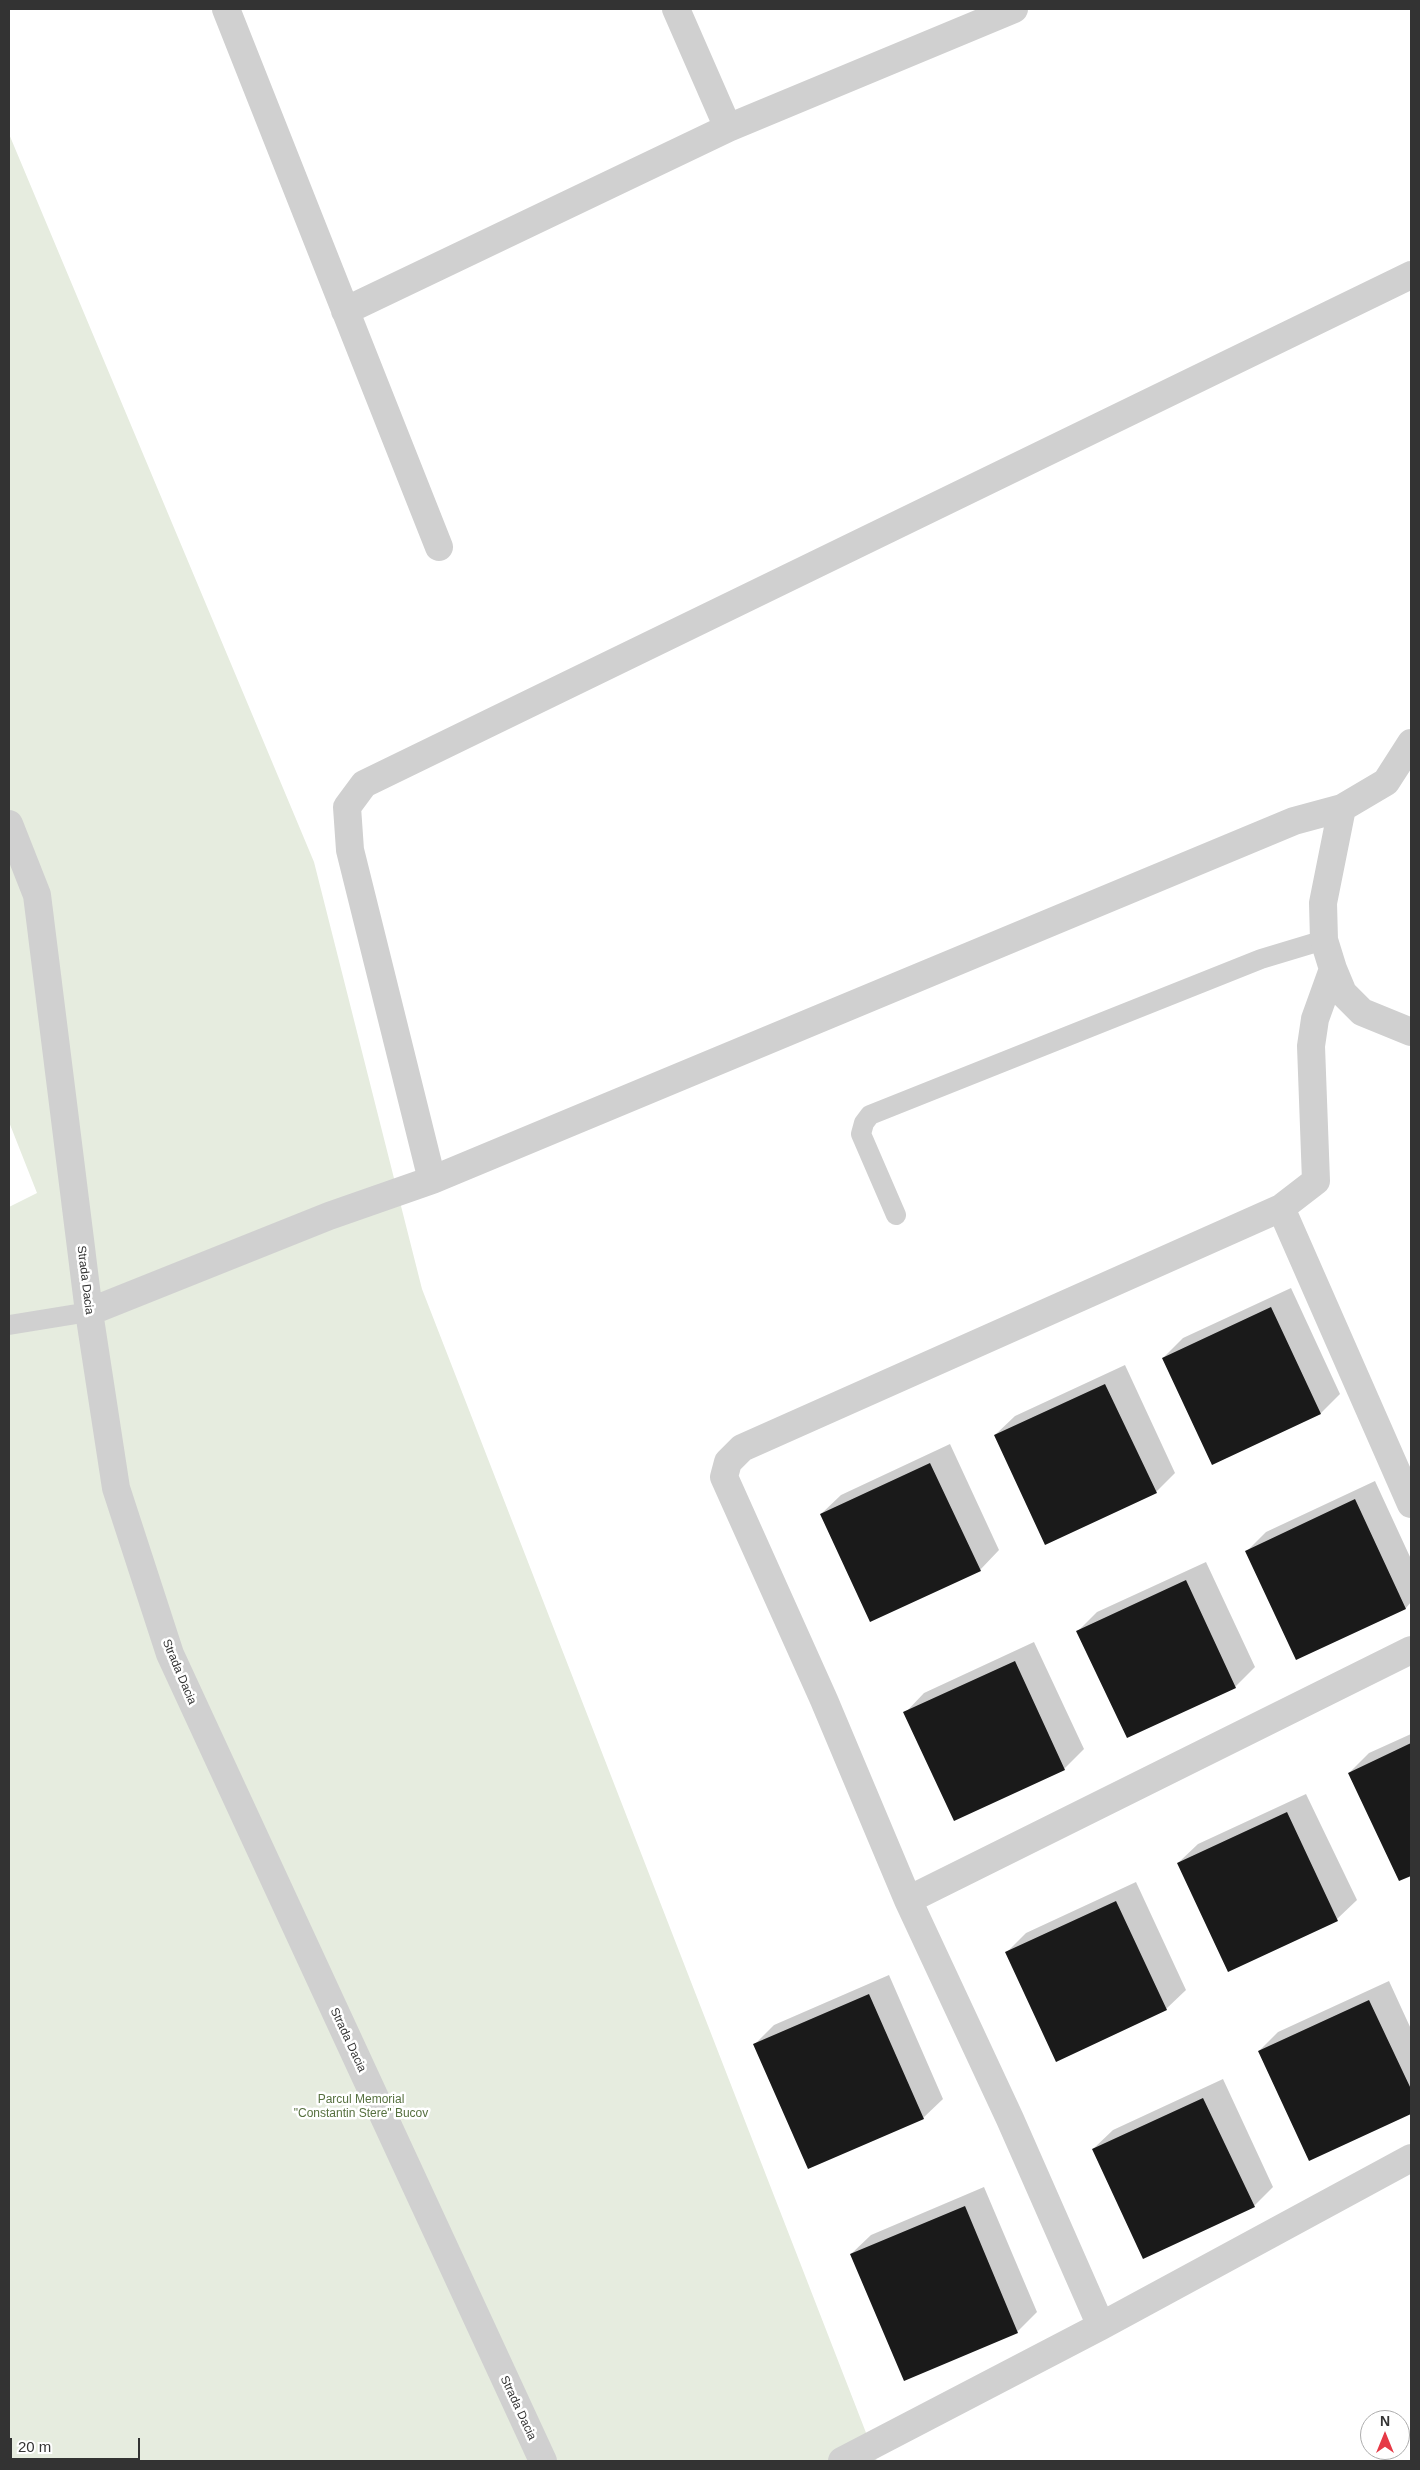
<!DOCTYPE html>
<html>
<head>
<meta charset="utf-8">
<style>
  body { margin:0 }
  #map { position:relative; width:1420px; height:2470px; overflow:hidden; background:#fff; font-family:Helvetica,sans-serif }
  canvas { display:block }
  .frame { position:absolute; inset:0; border:10px solid #333; pointer-events:none }
  .north { position:absolute; left:1360px; top:2410px; width:50px; height:50px; box-sizing:border-box; background:#fff; border:1px solid #adadad; border-radius:50%; rotate:0deg; font-size:14px; font-weight:700; line-height:20px; text-align:center; color:#333 }
  .north::after { content:''; display:block; margin:auto; width:18px; height:22px; background:#e63946; clip-path:polygon(50% 0,100% 100%,50% 72%,0 100%) }
  .scale { position:absolute; left:10px; top:2438px; width:130px; height:22px; box-sizing:border-box; border:2px solid #333; border-top:0; padding-left:6px; font-size:15px; line-height:18px; white-space:nowrap; color:#333; -webkit-text-stroke:4px #fff; paint-order:stroke }
</style>
</head>
<body>
<div id="map">
<canvas width="1420" height="2470"></canvas>
<div class="frame"></div>
<div class="north">N</div>
<div class="scale">20 m</div>
</div>
<script>
const ctx = document.querySelector('canvas').getContext('2d');
ctx.lineJoin = 'round';
function fill(path, color) {
  ctx.fillStyle = color;
  ctx.fill(path, 'evenodd');
}
function trace(path, color, width, dash) {
  ctx.strokeStyle = color;
  ctx.lineWidth = width;
  ctx.lineCap = dash ? 'butt' : 'round';
  ctx.setLineDash(dash || []);
  ctx.stroke(path);
}
function label(font, color, halo, rows, align = 'center') {
  ctx.font = font + ' Helvetica,sans-serif';
  ctx.lineWidth = 5;
  ctx.setLineDash([]);
  ctx.textBaseline = 'middle';
  ctx.strokeStyle = halo;
  ctx.fillStyle = color;
  for (const [text, x, y, turn = 0] of rows) {
    ctx.save();
    ctx.translate(x, y);
    ctx.rotate((+turn || 0) * Math.PI / 180);
    ctx.textAlign = isNaN(turn) ? turn : align;
    if (halo) ctx.strokeText(text, 0, 0);
    ctx.fillText(text, 0, 0);
    ctx.restore();
  }
}
fill(new Path2D(`
  M9,134L314,862L422,1289L877,2461H9V1207L37,1193L9,1122Z`), '#e6ecdf');
fill(new Path2D(`
  M1291,1288L1340,1394L1321,1413L1213,1463L1163,1358L1183,1338Z
  M1125,1365L1175,1473L1156,1492L995,1435L1015,1416Z
  M950,1444L999,1550L980,1570L821,1514L841,1495Z
  M1375,1481L1411,1559V1602L1406,1608L1296,1658L1246,1552L1266,1532Z
  M1206,1562L1255,1667L1235,1687L1078,1631L1097,1612Z
  M1034,1642L1084,1749L1064,1769L905,1713L924,1693Z
  M1411,1734V1874L1399,1880L1349,1773L1369,1753Z
  M1306,1794L1357,1900L1337,1919L1178,1863L1198,1844Z
  M1136,1882L1186,1990L1166,2009L1006,1953L1026,1933Z
  M889,1975L943,2099L923,2118L755,2044L774,2025Z
  M1389,1981L1411,2029V2112L1309,2160L1259,2051L1278,2032Z
  M1223,2079L1273,2187L1254,2206L1093,2149L1113,2130Z
  M984,2187L1037,2312L1017,2332L905,2380L851,2254L871,2235Z`), '#0003');
fill(new Path2D(`
  M1271,1307L1321,1414L1212,1465L1162,1358Z
  M1105,1384L1157,1493L1045,1545L994,1435Z
  M930,1463L981,1571L870,1622L820,1514Z
  M1355,1499L1406,1609L1296,1660L1245,1551Z
  M1186,1580L1236,1688L1127,1738L1076,1631Z
  M1015,1661L1065,1770L954,1821L903,1712Z
  M1411,1743V1876L1399,1881L1348,1773Z
  M1287,1812L1338,1921L1228,1972L1177,1863Z
  M1116,1901L1167,2010L1056,2062L1005,1952Z
  M869,1994L924,2119L808,2169L753,2044Z
  M1369,2000L1411,2089V2114L1309,2161L1258,2051Z
  M1203,2098L1255,2207L1143,2259L1092,2149Z
  M965,2206L1018,2333L904,2381L850,2254Z`), '#1a1a1a');
trace(new Path2D(`
  M896,1215L861,1134L864,1123L870,1115L1261,959L1324,940
  M9,1325L89,1312`), '#d0d0d0', 20);
trace(new Path2D(`
  M226,9L439,547
  M676,9L728,128
  M345,311L728,128L1014,9
  M1411,743L1386,782L1342,808L1323,903L1324,940L1333,969L1343,993L1362,1012L1411,1032
  M9,824L37,895L89,1312L116,1488L170,1654L543,2461
  M432,1180L1294,821L1342,808
  M1281,1208L1411,1504
  M89,1312L329,1216L432,1180L350,850L347,807L364,784L1411,275
  M908,1900L1411,1650
  M1101,2326L1010,2119L908,1900L824,1700L724,1477L728,1462L742,1448L1281,1208L1316,1181L1311,1046L1315,1019L1333,969
  M842,2461L1101,2326L1411,2158`), '#d0d0d0', 28);
label('12px', '#333', '#fff', [
  ["Strada Dacia",85,1280,83],
  ["Strada Dacia",179,1672,67],
  ["Strada Dacia",348,2040,65],
  ["Strada Dacia",518,2408,65]
]);
label('12px', '#56703f', '#fff', [
  ["Parcul Memorial",361,2100],
  ["\"Constantin Stere\" Bucov",361,2114]
]);
</script>
</body>
</html>
